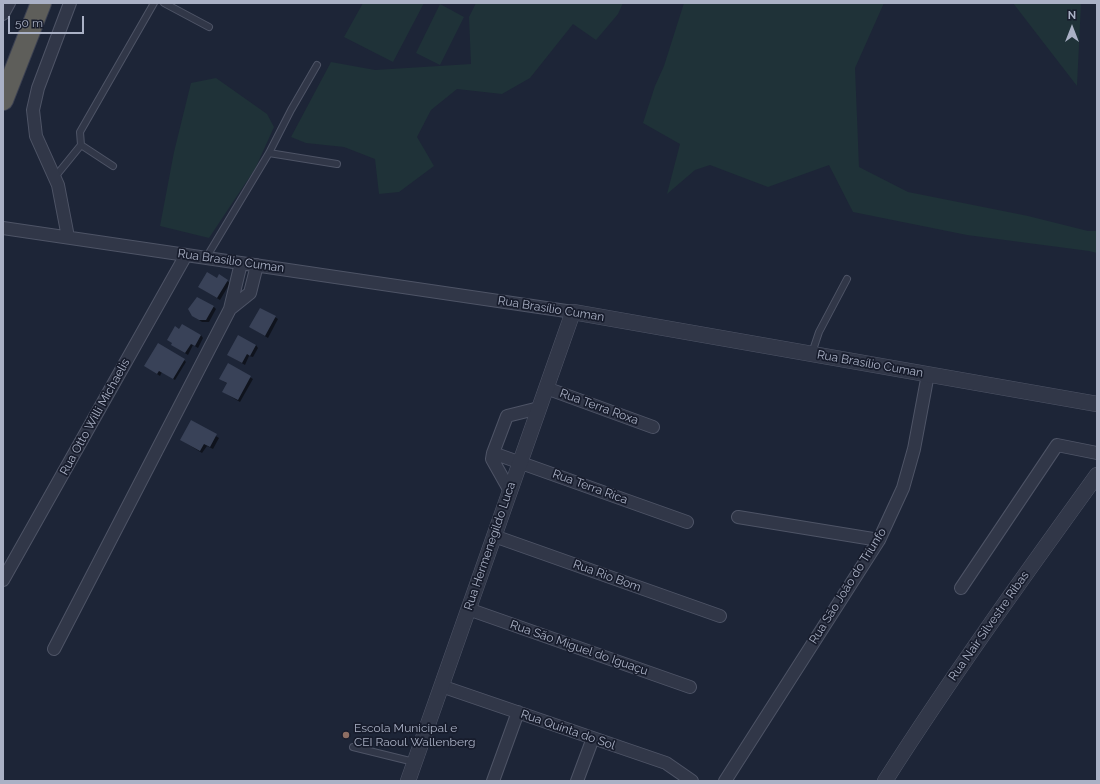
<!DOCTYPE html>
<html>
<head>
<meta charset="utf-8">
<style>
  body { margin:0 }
  #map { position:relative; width:1100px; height:784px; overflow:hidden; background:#1d2537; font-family:Raleway,sans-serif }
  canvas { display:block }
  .frame { position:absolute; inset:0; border:4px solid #aab1c5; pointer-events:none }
  .north { position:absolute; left:1052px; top:8px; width:40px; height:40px; -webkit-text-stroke:3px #171c2c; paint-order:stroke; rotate:0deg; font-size:11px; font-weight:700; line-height:16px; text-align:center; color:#aab1c5 }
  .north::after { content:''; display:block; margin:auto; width:14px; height:18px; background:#aab1c5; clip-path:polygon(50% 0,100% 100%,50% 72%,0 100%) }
  .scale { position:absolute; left:8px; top:16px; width:76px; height:18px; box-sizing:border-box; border:2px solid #aab1c5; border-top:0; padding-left:5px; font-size:12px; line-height:14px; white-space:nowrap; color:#aab1c5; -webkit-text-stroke:3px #171c2c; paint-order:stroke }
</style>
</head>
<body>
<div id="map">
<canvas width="1100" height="784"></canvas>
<div class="frame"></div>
<div class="north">N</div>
<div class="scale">50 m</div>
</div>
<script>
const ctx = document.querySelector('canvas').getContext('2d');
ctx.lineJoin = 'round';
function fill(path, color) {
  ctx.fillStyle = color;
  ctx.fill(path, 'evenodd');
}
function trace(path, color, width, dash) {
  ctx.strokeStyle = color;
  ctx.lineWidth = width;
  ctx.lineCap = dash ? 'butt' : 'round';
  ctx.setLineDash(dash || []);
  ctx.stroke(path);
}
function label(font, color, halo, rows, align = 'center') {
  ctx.font = font + ' Raleway,sans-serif';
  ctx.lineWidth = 3.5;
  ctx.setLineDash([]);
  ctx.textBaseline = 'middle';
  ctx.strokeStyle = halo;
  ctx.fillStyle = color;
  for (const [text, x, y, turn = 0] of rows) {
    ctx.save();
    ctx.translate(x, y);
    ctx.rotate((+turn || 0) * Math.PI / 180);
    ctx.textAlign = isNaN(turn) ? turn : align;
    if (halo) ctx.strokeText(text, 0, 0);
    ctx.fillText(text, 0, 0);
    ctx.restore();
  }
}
fill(new Path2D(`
  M363,3H424L393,62L344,37Z
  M476,3H623L618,14L596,40L573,24L530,78L502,94L457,89L431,110L417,137L434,166L399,192L379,194L375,159L344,147L306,143L291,137L331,62L375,70L471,64L469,17Z
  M684,3H884L855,68L859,167L908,192L1028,216L1088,231H1097V253L1089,251L967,235L853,212L829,165L768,187L710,165L695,170L667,194L680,144L643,123L655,86L664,66Z
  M1013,3H1081L1077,86Z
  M440,4L464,17L440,65L416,53Z
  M216,78L267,114L274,127L255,169L209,238L160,226L174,152L191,83Z`), '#1f3238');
fill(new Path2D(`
  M217,279L227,281L230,283L220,300L202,289Z
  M213,306L216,309L209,322H202L196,318Z
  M275,317L278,319L268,338L250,327Z
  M180,330L201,335L203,338L198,348L193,345L188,355L172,345Z
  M256,345L258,348L253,357L249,356L245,365L228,355Z
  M184,360L186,362L175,380L162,372L160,376L145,366Z
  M228,364L253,379L240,402L223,392L228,384L223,381Z
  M192,421L219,438L213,449L207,446L202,453L181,440Z`), '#0007');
fill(new Path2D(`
  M207,272L217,278L219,274L228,280L217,298L198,287Z
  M197,297L214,306L206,320H199L192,316L188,309Z
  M260,308L276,316L265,336L249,327Z
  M182,324L201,335L195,346L191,344L185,353L171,345L172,343L167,340L175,326L179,329Z
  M238,335L256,345L250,356L247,354L242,363L227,355Z
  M158,343L185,359L173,379L159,371L157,374L144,366Z
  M228,363L251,376L238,400L222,392L227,383L219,379Z
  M191,420L217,434L210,447L204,444L200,451L180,440Z`), '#394258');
const service = new Path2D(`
  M164,3L209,27
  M81,145L113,166
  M269,153L337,164
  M55,177L81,145L80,132L154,3
  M206,258L269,153L291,110L317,65
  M812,353L819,332L847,279
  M353,747L414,762`);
const minor = new Path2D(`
  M3,14L9,3
  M3,228L573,312
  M68,237L58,185L36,136L33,110L38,88L70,3
  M230,309L250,293L257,265
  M546,388L653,427
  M493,453L687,522
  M510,491L492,459L493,453L507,416L539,408
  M738,517L879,540
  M494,536L720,616
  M3,580L186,255
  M961,588L1057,445L1097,453
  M468,609L690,687
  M54,649L230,309L241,263
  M441,686L666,763L692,781
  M493,781L518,712
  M577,781L593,738
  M725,781L879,540L903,488L914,449L928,374`);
const tertiary = new Path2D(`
  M408,781L573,312L1097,404
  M885,781C952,676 1024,576 1097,475`);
const trunk = new Path2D(`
  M3,100L41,3`);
trace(service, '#4e5466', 8);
trace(minor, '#4e5466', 14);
trace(tertiary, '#4e5466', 16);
trace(trunk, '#3c4152', 22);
trace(service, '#313748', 6);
trace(minor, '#313748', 12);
trace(tertiary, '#313748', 15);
trace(trunk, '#5e5e5a', 20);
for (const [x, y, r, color] of [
  [346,735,4,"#8d6e63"]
]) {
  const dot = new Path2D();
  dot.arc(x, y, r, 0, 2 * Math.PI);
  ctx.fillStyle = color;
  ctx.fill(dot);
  trace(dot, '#171c2c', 1.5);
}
label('12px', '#aab1c5', '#171c2c', [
  ["Rua Brasílio Cuman",231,261,8],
  ["Rua Brasílio Cuman",551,309,9],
  ["Rua Brasílio Cuman",870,364,10],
  ["Rua Terra Roxa",599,407,20],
  ["Rua Otto Willi Michaelis",95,417,-61],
  ["Rua Terra Rica",590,487,20],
  ["Rua Hermenegildo Luca",490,546,-71],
  ["Rua Rio Bom",607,576,20],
  ["Rua São João do Triunfo",848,586,-58],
  ["Rua Nair Silvestre Ribas",989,626,-55],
  ["Rua São Miguel do Iguaçu",579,648,19],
  ["Rua Quinta do Sol",568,730,19]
]);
label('12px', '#aab1c5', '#171c2c', [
  ["Escola Municipal e",354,728],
  ["CEI Raoul Wallenberg",354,742]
], 'left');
</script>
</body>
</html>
